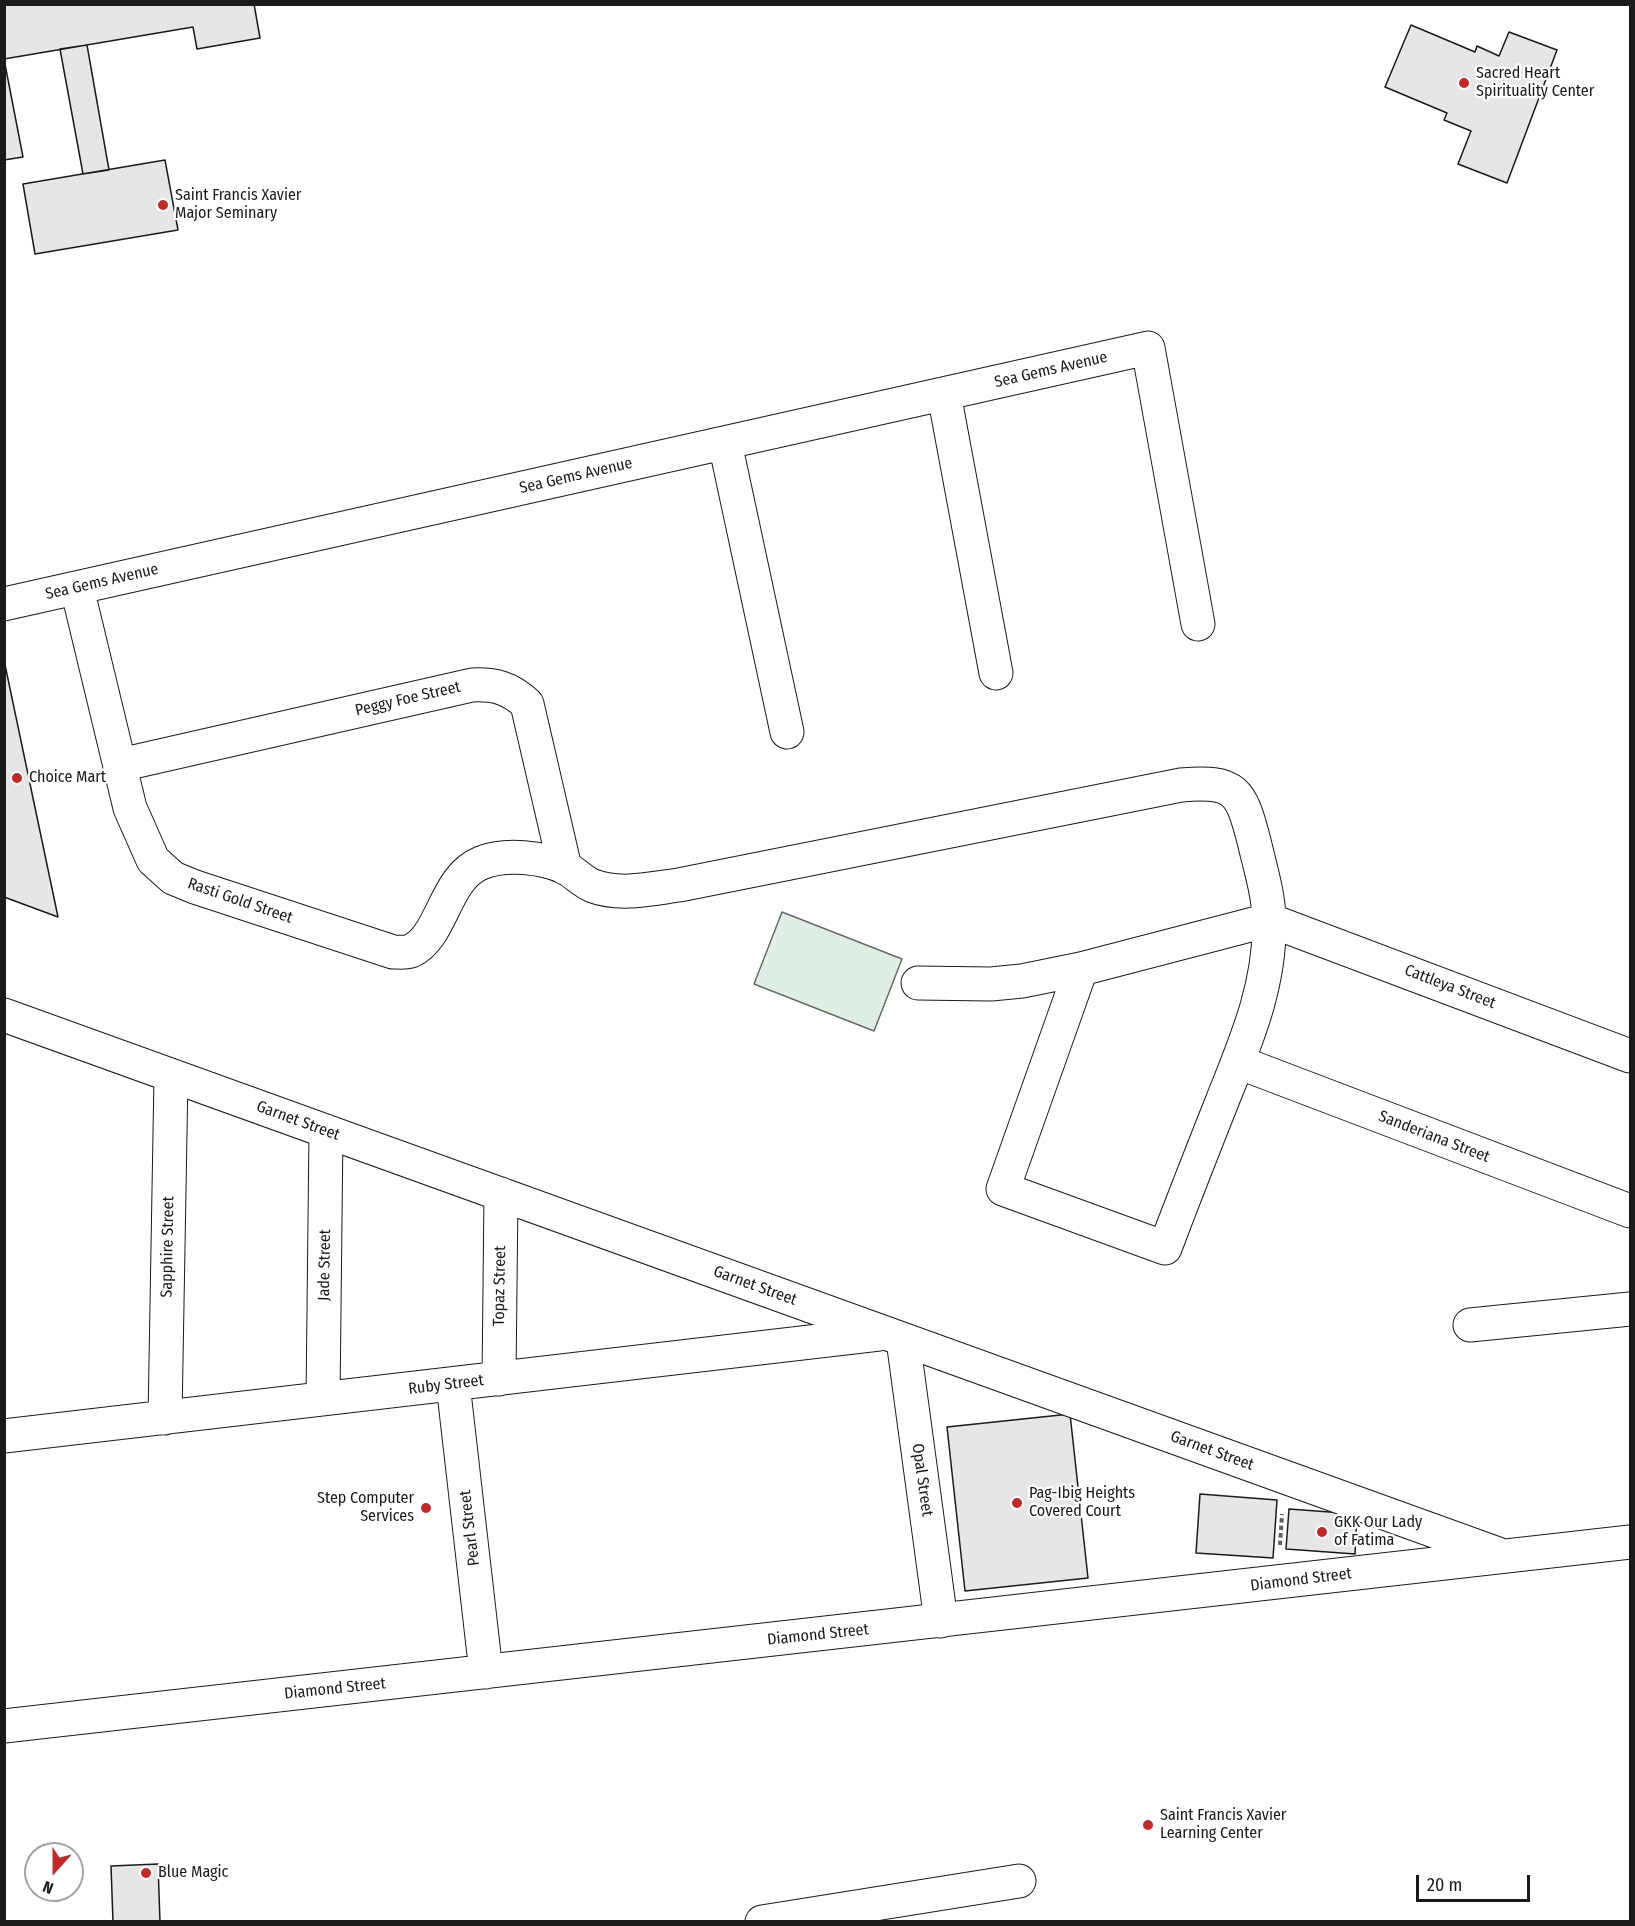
<!DOCTYPE html>
<html>
<head>
<meta charset="utf-8">
<style>
  body { margin:0 }
  #map { position:relative; width:1635px; height:1926px; overflow:hidden; background:#fff; font-family:"Fira Sans Condensed",sans-serif }
  canvas { display:block }
  .frame { position:absolute; inset:0; border:6px solid #1a1a1a; pointer-events:none }
  .north { position:absolute; left:24px; top:1842px; width:60px; height:60px; box-sizing:border-box; background:#fff; border:2px solid #a3a3a3; border-radius:50%; rotate:201deg; font-size:16px; font-weight:700; line-height:24px; text-align:center; color:#1a1a1a }
  .north::after { content:''; display:block; margin:auto; width:21px; height:27px; background:#c62828; clip-path:polygon(50% 0,100% 100%,50% 72%,0 100%) }
  .scale { position:absolute; left:1416px; top:1875px; width:114px; height:27px; box-sizing:border-box; border:3px solid #1a1a1a; border-top:0; padding-left:8px; font-size:18px; line-height:21px; white-space:nowrap; color:#1a1a1a; -webkit-text-stroke:4px #fff; paint-order:stroke }
</style>
</head>
<body>
<div id="map">
<canvas width="1635" height="1926"></canvas>
<div class="frame"></div>
<div class="north">N</div>
<div class="scale">20 m</div>
</div>
<script>
const ctx = document.querySelector('canvas').getContext('2d');
ctx.lineJoin = 'round';
function fill(path, color) {
  ctx.fillStyle = color;
  ctx.fill(path, 'evenodd');
}
function trace(path, color, width, dash) {
  ctx.strokeStyle = color;
  ctx.lineWidth = width;
  ctx.lineCap = dash ? 'butt' : 'round';
  ctx.setLineDash(dash || []);
  ctx.stroke(path);
}
function label(font, color, halo, rows, align = 'center') {
  ctx.font = font + ' "Fira Sans Condensed",sans-serif';
  ctx.lineWidth = 4.5;
  ctx.setLineDash([]);
  ctx.textBaseline = 'middle';
  ctx.strokeStyle = halo;
  ctx.fillStyle = color;
  for (const [text, x, y, turn = 0] of rows) {
    ctx.save();
    ctx.translate(x, y);
    ctx.rotate((+turn || 0) * Math.PI / 180);
    ctx.textAlign = isNaN(turn) ? turn : align;
    if (halo) ctx.strokeText(text, 0, 0);
    ctx.fillText(text, 0, 0);
    ctx.restore();
  }
}
const green = new Path2D(`
  M782,912L902,959L874,1031L754,984Z`);
fill(green, '#e0efe3');
trace(green, '#6a6a6a', 1.5);
const building = new Path2D(`
  M4,4H254L260,38L197,49L193,27L4,59Z
  M1411,25L1475,52L1477,46L1499,56L1509,32L1557,50L1507,183L1458,164L1471,131L1444,120L1447,113L1385,87Z
  M87,45L109,170L83,174L60,49Z
  M4,59L23,157L4,160Z
  M165,160L178,230L35,254L23,184Z
  M4,660L58,917L4,897Z
  M1070,1414L1088,1578L965,1591L947,1427Z
  M1200,1494L1277,1500L1273,1558L1196,1553Z
  M1289,1509L1357,1514L1355,1554L1286,1549Z
  M158,1864L160,1922H113L111,1866Z`);
fill(building, '#e6e6e6');
trace(building, '#1a1a1a', 1.5);
const minor = new Path2D(`
  M944,394L996,673
  M725,443L787,732
  M77,588L130,808L153,860L173,878L195,887L393,952C398,952 406,953 411,951C443,936 444,878 481,863C505,853 543,857 566,868C575,873 583,882 593,886C620,896 650,889 679,885L1181,785C1236,780 1241,791 1254,841C1260,867 1269,895 1269,921C1271,986 1244,1046 1221,1104C1202,1152 1183,1200 1165,1248L1003,1189L1081,969
  M4,604L1148,348L1198,624
  M120,765L472,685C495,684 510,688 527,704L565,868
  M918,983L991,984L1022,981L1081,969L1269,920L1630,1056
  M4,1015L1498,1554
  M1238,1062L1630,1211
  M1470,1325L1630,1309
  M903,1340L941,1621
  M499,1379L501,1194
  M453,1384L486,1672
  M323,1399L326,1131
  M165,1418L171,1076
  M4,1436L879,1334
  M4,1726L1630,1542
  M762,1922L1019,1881`);
trace(minor, '#1a1a1a', 35);
trace(new Path2D(`
  M1280,1545L1282,1514`), '#5f5f5f', 4, [4.5, 3]);
trace(minor, '#fff', 33);
for (const [x, y, r, color] of [
  [1464,83,6,"#c62828"],
  [163,205,6,"#c62828"],
  [17,778,6,"#c62828"],
  [1017,1503,6,"#c62828"],
  [426,1508,6,"#c62828"],
  [1322,1532,6,"#c62828"],
  [1148,1825,6,"#c62828"],
  [146,1873,6,"#c62828"]
]) {
  const dot = new Path2D();
  dot.arc(x, y, r, 0, 2 * Math.PI);
  ctx.fillStyle = color;
  ctx.fill(dot);
  trace(dot, '#fff', 2);
}
label('16px', '#1a1a1a', '#fff', [
  ["Sacred Heart",1476,74],
  ["Spirituality Center",1476,92],
  ["Saint Francis Xavier",175,196],
  ["Major Seminary",175,214],
  ["Choice Mart",29,778],
  ["Pag-Ibig Heights",1029,1494],
  ["Covered Court",1029,1512],
  ["Step Computer",414,1499,"right"],
  ["Services",414,1517,"right"],
  ["GKK Our Lady",1334,1523],
  ["of Fatima",1334,1541],
  ["Saint Francis Xavier",1160,1816],
  ["Learning Center",1160,1834],
  ["Blue Magic",158,1873]
], 'left');
label('16px', '#1a1a1a', '#fff', [
  ["Sea Gems Avenue",1051,370,-13],
  ["Sea Gems Avenue",576,476,-13],
  ["Sea Gems Avenue",102,582,-13],
  ["Peggy Foe Street",408,699,-13],
  ["Rasti Gold Street",240,901,19],
  ["Cattleya Street",1450,987,21],
  ["Garnet Street",298,1121,20],
  ["Sanderiana Street",1434,1137,21],
  ["Sapphire Street",168,1247,-89],
  ["Jade Street",325,1265,-89],
  ["Topaz Street",500,1286,-89],
  ["Garnet Street",755,1286,20],
  ["Ruby Street",446,1385,-7],
  ["Garnet Street",1212,1451,20],
  ["Opal Street",922,1480,82],
  ["Pearl Street",470,1528,-97],
  ["Diamond Street",1301,1580,-7],
  ["Diamond Street",818,1635,-6],
  ["Diamond Street",335,1689,-6]
]);
</script>
</body>
</html>
